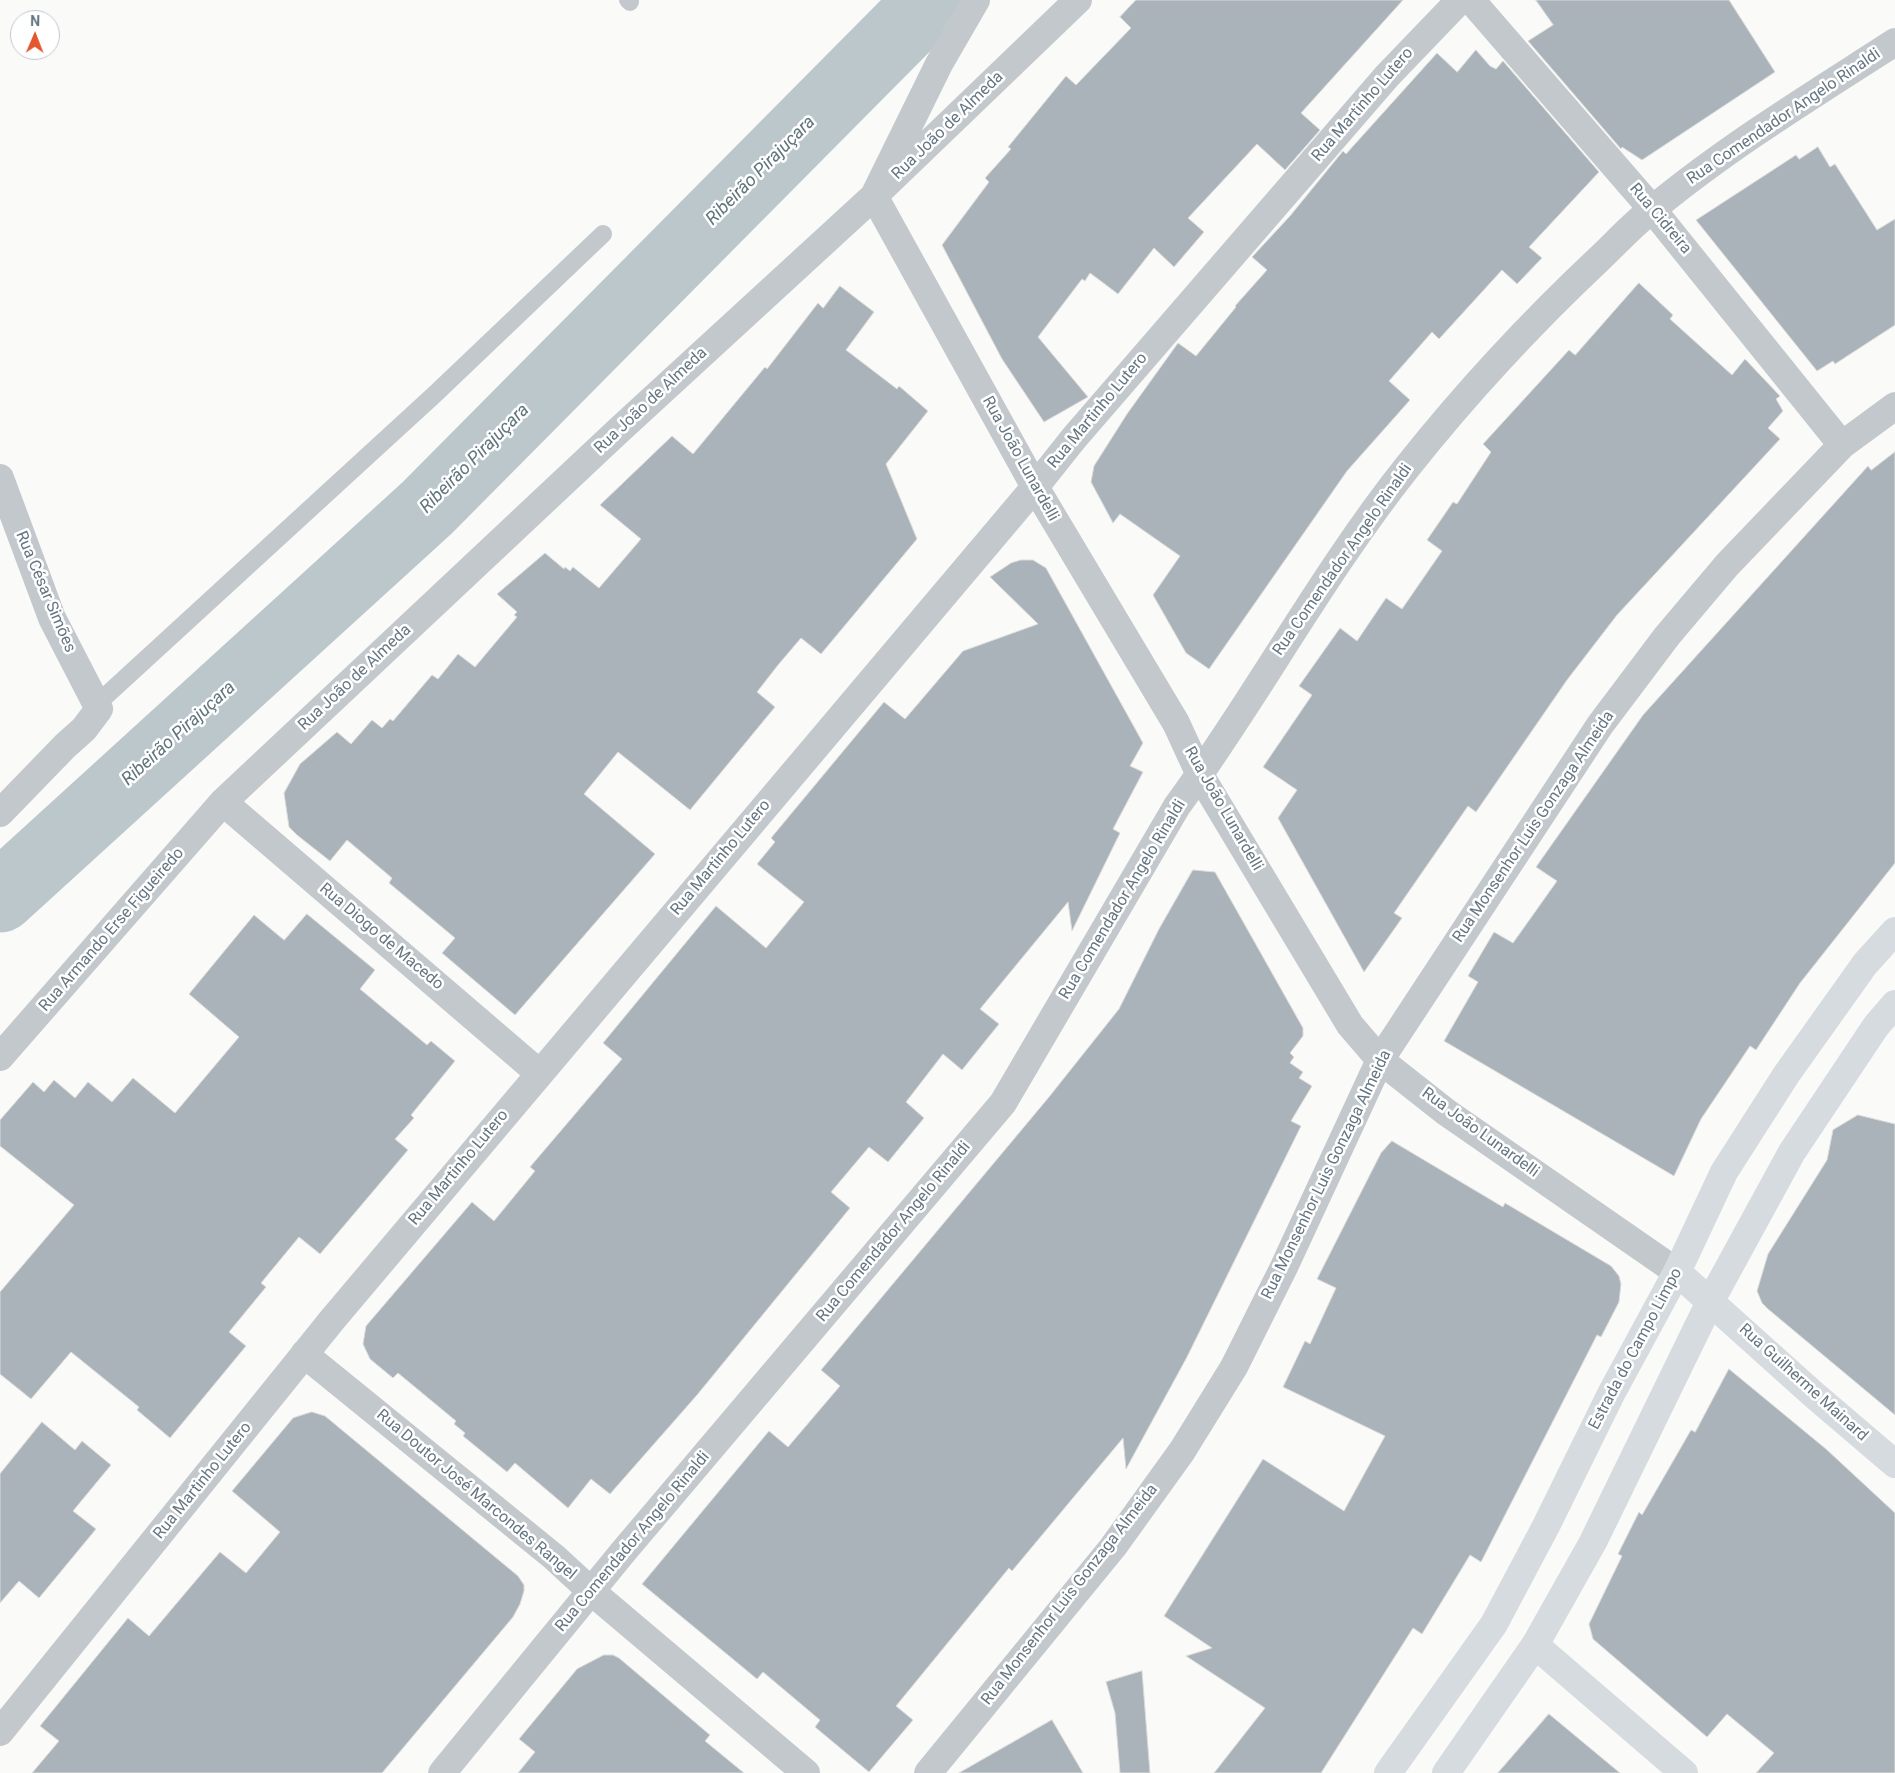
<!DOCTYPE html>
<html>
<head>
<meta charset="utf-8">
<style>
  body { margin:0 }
  #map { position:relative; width:1895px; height:1773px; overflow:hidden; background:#fafaf8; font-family:Roboto,sans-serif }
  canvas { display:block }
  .north { position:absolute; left:10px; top:10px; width:50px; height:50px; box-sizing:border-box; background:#fff; border:1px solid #c1c8cd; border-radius:50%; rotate:1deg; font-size:14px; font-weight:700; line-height:20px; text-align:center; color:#657683 }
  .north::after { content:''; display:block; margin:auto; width:18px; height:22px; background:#e4572e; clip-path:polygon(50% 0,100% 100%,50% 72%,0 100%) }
</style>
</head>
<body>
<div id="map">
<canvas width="1895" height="1773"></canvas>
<div class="north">N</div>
</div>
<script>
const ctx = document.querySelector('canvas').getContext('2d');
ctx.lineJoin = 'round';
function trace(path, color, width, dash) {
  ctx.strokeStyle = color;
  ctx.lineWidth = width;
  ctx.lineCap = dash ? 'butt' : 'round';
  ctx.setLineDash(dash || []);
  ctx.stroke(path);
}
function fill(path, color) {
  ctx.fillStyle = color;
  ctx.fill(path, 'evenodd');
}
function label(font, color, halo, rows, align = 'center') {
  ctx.font = font + ' Roboto,sans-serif';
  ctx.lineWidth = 5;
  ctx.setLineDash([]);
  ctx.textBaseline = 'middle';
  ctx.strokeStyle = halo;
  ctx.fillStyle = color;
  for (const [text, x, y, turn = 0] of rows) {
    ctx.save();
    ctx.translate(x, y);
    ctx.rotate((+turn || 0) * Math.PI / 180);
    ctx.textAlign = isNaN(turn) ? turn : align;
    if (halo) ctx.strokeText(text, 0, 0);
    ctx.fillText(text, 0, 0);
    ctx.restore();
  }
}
trace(new Path2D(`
  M0,897L427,508L931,0`), '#bbc7cb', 71);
const building = new Path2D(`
  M1136,0H1403L1301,113L1320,130L1285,170L1257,144L1188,218L1204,232L1174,267L1154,248L1118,294L1090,273L1085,281L1082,279L1038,337L1088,397L1044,422L1002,359L942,245L989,182L985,178L1011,149L1008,147L1066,76L1076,85L1131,28L1120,17Z
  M1536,0H1729L1775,72L1642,160L1622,147L1621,149L1528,41L1553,25Z
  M1476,50L1490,66L1496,69L1503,61L1599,172L1529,247L1542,258L1517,284L1502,270L1439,339L1432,332L1389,381L1410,400L1347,471L1209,669L1186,653L1153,595L1180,556L1120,514L1113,523L1091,482L1094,466L1127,414L1178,343L1196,356L1236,307L1235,306L1267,270L1252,257L1290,216L1343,151L1346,154L1437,53L1457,72Z
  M1818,147L1830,167L1835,164L1877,230L1895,219V325L1835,364L1833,361L1817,371L1696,220L1796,155L1799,159Z
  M1639,283L1673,315L1670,319L1732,375L1745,359L1780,396L1776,399L1783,411L1768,428L1780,439L1617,615L1567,680L1476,812L1468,806L1394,913L1402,918L1364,972L1278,818L1297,790L1263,767L1312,695L1299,686L1340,628L1357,641L1386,598L1402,609L1442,551L1427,540L1453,502L1457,504L1491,452L1483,444L1569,350L1575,355Z
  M840,286L874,312L846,350L897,389L899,386L928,411L886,464L917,539L821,654L801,638L778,665L757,692L775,707L690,810L618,752L584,794L655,854L515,1015L442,953L455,938L389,883L392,878L347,840L330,861L297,835L289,827L284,793L300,764L337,732L351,744L372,720L382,728L390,719L393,721L432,675L438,679L458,654L475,667L517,617L514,615L517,612L497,594L545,553L564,569L565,567L570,571L573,567L599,588L641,539L600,505L672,436L693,454L765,367L767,369L818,303L823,308Z
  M1895,452V863L1800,983L1756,1050L1750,1046L1701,1119L1674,1176L1444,1041L1478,982L1468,976L1494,932L1513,943L1557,881L1536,867L1643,715L1868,466L1871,470Z
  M1021,560H1033L1046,568L1143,743L1130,766L1143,772L1113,829L1120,833L1072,931L1068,902L980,1009L999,1024L962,1070L943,1054L906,1102L924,1118L888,1162L869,1147L831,1192L850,1208L697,1395L610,1494L591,1479L568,1508L515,1463L507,1472L463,1436L465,1433L454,1424L456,1421L398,1373L393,1378L370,1359L363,1344L366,1326L472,1202L494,1221L535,1171L530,1167L622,1059L603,1043L716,906L766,948L804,902L757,864L775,842L771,838L884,702L905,719L963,651L1038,624L990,577L1011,563Z
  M1193,870L1215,872L1303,1028V1036L1290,1053L1294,1057L1290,1063L1303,1072L1299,1078L1312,1086L1291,1121L1301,1126L1187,1357L1126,1469L1123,1438L1012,1571L1009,1568L896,1706L913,1720L869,1772L815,1727L820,1720L763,1672L757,1679L642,1584L769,1431L788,1447L840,1386L821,1370L1049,1097L1119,1009L1159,929Z
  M307,914L375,970L360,989L427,1045L431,1041L455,1061L411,1115L414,1118L395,1139L408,1150L320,1254L299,1237L261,1283L266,1287L229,1332L246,1346L170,1438L137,1410L139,1407L71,1352L31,1399L0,1374V1292L74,1205L0,1146V1120L33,1082L44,1092L54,1080L75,1098L88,1082L112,1102L133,1078L175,1113L239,1037L189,994L254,915L284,940Z
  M1858,1115L1895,1124V1415L1768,1309L1762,1303L1757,1291L1768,1254L1827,1160L1833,1130Z
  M1392,1141L1503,1207L1505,1203L1611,1266L1619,1276L1621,1284L1619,1302L1601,1337L1597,1335L1481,1562L1470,1555L1422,1634L1413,1628L1321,1773H1214L1265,1708L1186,1656L1212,1648L1164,1616L1263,1459L1344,1511L1385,1436L1283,1387L1305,1341L1310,1344L1336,1288L1317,1279L1381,1153Z
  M1729,1369L1826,1449L1895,1513V1773H1756L1774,1753L1727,1714L1707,1737L1593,1639L1589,1624L1622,1556L1618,1554L1639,1512L1642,1515L1691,1430L1695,1432Z
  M312,1412L325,1416L518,1576L524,1585V1591L520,1604L513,1617L382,1773H32L59,1741L40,1726L128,1618L149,1636L220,1552L246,1573L280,1532L232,1491L293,1418Z
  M42,1422L75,1450L82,1441L111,1465L73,1511L96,1529L39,1598L19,1581L0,1603V1474Z
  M604,1655H613L619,1658L710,1735L705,1741L744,1773H518L535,1752L519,1739L577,1669Z
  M1142,1671L1150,1773H1120L1115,1713L1106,1682Z
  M1549,1714L1620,1773H1498Z
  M1052,1720L1083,1773H959Z`);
fill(building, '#aab3b9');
trace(building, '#dcdcda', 1);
trace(new Path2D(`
  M628,0L630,2
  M98,703L434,395L603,234`), '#c3c8cc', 18);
trace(new Path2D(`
  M976,0L939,64L874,196L1035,487L1176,723L1200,775L1350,1025L1380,1060L1446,1112L1677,1272
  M1471,0L1652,209L1842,445
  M0,478L52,618L99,709L84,729L65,746L0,813
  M223,802L539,1073
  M0,1057L223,802L617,432L874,196L1078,0
  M304,1354L554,1557L592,1592L806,1773
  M0,1732L332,1320L1035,487L1074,438L1387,76L1460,0
  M442,1773L623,1552L1003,1103L1177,806C1258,695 1322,574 1408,466C1466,393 1531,323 1599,259C1617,242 1634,223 1654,208C1729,146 1813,95 1895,42
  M928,1773L1113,1547L1182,1451L1234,1367L1284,1267L1380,1060L1600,725L1667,636L1727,565L1842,445L1895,406`), '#c3c8cc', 28);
trace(new Path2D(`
  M1677,1272L1813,1394L1895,1464
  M1535,1645L1684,1773`), '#d6dbdf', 28);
trace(new Path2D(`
  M1388,1773L1494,1624L1546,1526L1611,1394L1677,1272L1724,1172L1786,1075L1865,964L1895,931
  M1446,1773L1535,1645L1593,1542L1710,1302L1792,1152L1876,1026L1895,1004`), '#d6dbdf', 28);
label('16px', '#657683', '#fff', [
  ["Rua Martinho Lutero",1363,105,-49],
  ["Rua Comendador Angelo Rinaldi",1784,117,-34],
  ["Rua João de Almeda",948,126,-44],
  ["Rua Cidreira",1660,219,50],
  ["Rua João de Almeda",651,401,-43],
  ["Rua Martinho Lutero",1098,411,-50],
  ["Rua João Lunardelli",1020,459,61],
  ["Rua Comendador Angelo Rinaldi",1343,560,-55],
  ["Rua César Simões",45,592,67],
  ["Rua João de Almeda",355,678,-43],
  ["Rua João Lunardelli",1223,809,60],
  ["Rua Monsenhor Luis Gonzaga Almeida",1534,827,-56],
  ["Rua Martinho Lutero",721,858,-50],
  ["Rua Comendador Angelo Rinaldi",1123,900,-59],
  ["Rua Armando Erse Figueiredo",112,930,-49],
  ["Rua Diogo de Macedo",381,937,40],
  ["Rua João Lunardelli",1480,1133,36],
  ["Rua Martinho Lutero",459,1168,-50],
  ["Rua Monsenhor Luis Gonzaga Almeida",1327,1175,-64],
  ["Rua Comendador Angelo Rinaldi",894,1232,-50],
  ["Estrada do Campo Limpo",1636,1349,-62],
  ["Rua Guilherme Mainard",1803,1383,42],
  ["Rua Martinho Lutero",203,1481,-51],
  ["Rua Doutor José Marcondes Rangel",476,1495,40],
  ["Rua Comendador Angelo Rinaldi",633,1542,-50],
  ["Rua Monsenhor Luis Gonzaga Almeida",1070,1595,-52]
]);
label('italic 18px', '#60757c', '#fff', [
  ["Ribeirão Pirajuçara",761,171,-45],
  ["Ribeirão Pirajuçara",475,459,-45],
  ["Ribeirão Pirajuçara",179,734,-42]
]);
</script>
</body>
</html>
